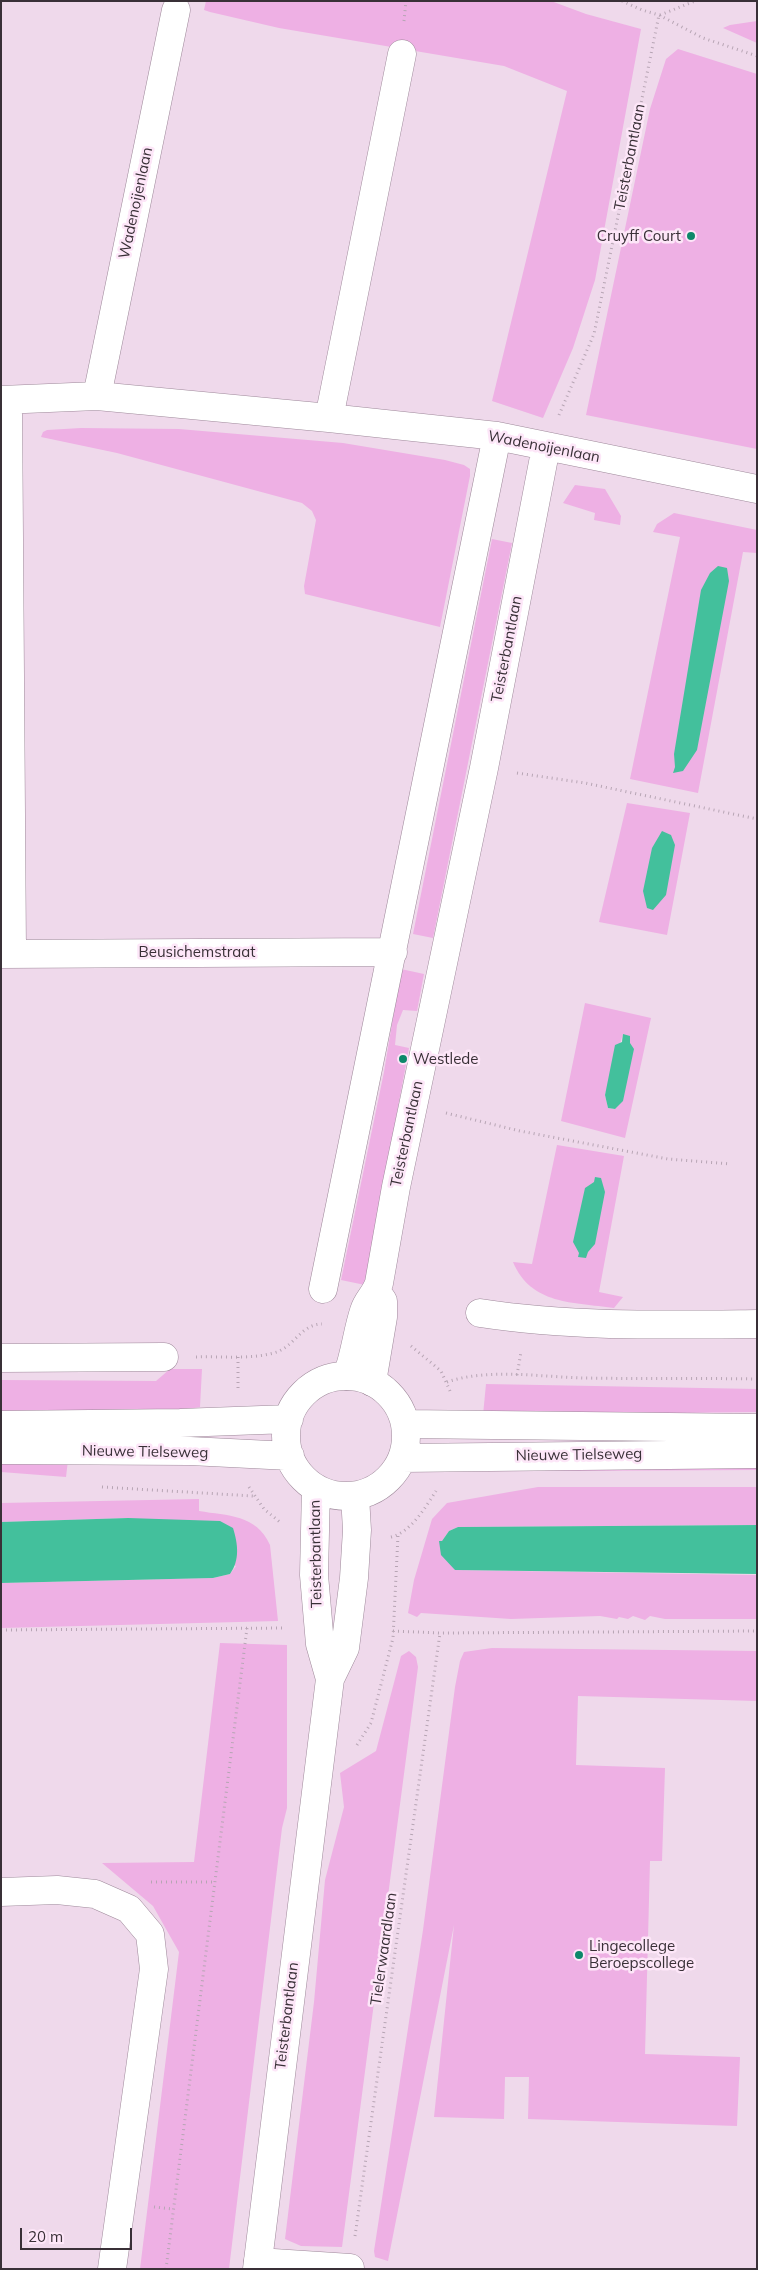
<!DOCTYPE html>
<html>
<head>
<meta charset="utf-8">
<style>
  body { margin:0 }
  #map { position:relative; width:758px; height:2270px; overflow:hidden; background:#efd9eb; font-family:Mulish,sans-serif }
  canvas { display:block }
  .frame { position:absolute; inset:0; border:2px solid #393037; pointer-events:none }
  .scale { position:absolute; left:20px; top:2228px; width:112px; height:22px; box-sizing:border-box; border:2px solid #393037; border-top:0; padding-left:6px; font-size:15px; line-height:18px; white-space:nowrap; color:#393037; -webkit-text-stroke:4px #fde6f8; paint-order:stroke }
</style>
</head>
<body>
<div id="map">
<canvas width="758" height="2270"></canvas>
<div class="frame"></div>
<div class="scale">20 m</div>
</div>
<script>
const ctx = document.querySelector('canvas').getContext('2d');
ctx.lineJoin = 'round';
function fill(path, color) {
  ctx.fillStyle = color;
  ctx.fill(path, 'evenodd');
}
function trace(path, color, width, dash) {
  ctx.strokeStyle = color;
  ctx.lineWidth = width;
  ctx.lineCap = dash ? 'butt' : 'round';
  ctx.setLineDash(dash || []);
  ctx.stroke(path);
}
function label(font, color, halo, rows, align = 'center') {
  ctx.font = font + ' Mulish,sans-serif';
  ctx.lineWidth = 5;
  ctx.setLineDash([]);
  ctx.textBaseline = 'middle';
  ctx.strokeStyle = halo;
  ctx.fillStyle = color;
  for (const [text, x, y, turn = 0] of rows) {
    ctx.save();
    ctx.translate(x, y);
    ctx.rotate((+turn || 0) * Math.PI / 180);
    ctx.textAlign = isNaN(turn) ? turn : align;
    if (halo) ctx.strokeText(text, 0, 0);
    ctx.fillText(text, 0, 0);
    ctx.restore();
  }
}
fill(new Path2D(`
  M206,1H551L586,14L641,29L595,280L573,348L543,418L492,401L567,91L504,66L279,28L210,12L204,10Z
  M757,21V43L723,28L730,25Z
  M678,49L757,74V449L586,415L650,109L666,59Z
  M81,428L179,429L343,443L445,460L464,465L470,469V476L440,627L305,594L304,586L316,520L312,511L302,503L117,453L41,437L43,432L47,430Z
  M575,485L605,489L621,516L620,525L594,520L595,513L563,503Z
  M674,513L757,530V553L743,552L698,793L630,779L680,537L653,532L657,524Z
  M492,539L512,543L433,938L413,934Z
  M627,803L690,813L667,935L599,922Z
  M401,969L424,974L417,1011L403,1010L397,1025L395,1045L409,1048L365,1285L341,1280L384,1072Z
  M585,1003L651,1018L625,1138L561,1121ZM623,1034L615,1109L608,1108L605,1095Z
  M557,1145L624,1156L599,1292L623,1297L614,1308C573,1302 531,1305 513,1262L532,1264Z
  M170,1369H202L200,1407L177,1411L1,1415V1380L156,1381Z
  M486,1384L757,1389V1412L483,1415Z
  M1,1458L68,1460L66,1477L1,1472Z
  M757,1461V1470L545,1471L544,1462Z
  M538,1487H757V1525L458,1527L449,1531L442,1541H440L455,1570L757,1575V1619H665L650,1616L645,1620L633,1616L628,1619L619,1617L617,1619L600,1616L511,1619L421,1613L417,1617L408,1613L414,1580L432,1519L447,1503Z
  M199,1499V1511C228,1516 256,1514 270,1545L278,1621L1,1628V1583L213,1578L230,1574L236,1566L128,1518L1,1522V1503Z
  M220,1643L287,1645V1808L282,1828L229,2269H140L179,1952L153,1906L102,1863L194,1862Z
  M492,1648L757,1651V1701L578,1696L576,1765L665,1768L662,1861H650L645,2054L740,2057L737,2126L528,2119L529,2077H505L504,2119L434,2117L454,1925L388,2261L375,2257L374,2251L423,1930L455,1687L460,1661L464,1652Z
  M409,1651L416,1657L418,1667L342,2247L301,2246L285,2239L314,2002L325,1880L344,1807L340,1773L376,1751L401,1656Z`), '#eeb0e4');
fill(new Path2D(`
  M718,566L727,568L729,581L697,750L683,771L673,773L675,767L674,754L701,590L710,573Z
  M662,831L671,835L675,845L666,895L653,910L647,908L643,891L652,848Z
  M623,1034L630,1036V1043L634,1049L623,1101L615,1109L608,1108L605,1095L615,1045L622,1042Z
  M595,1177L601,1178L605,1192L595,1244L588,1252L586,1258L578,1257L579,1253L573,1242L585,1188L594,1182Z
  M128,1518L220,1521L233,1528C238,1544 240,1560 230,1574L213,1578L1,1583V1522Z
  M757,1525V1574L455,1570L441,1555L439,1541H442L449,1531L458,1527Z`), '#43c09c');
const street = new Path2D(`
  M97,396L176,10
  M1,400L97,396L329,418L497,436L757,489
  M8,400L12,953
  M329,418L402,54
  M1,954L393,952
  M323,1289L497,436
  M480,1313C571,1327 664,1325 757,1324
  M1,1358L164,1357
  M347,1376C355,1355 357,1332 364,1311C367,1300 376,1294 379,1283L396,1187L484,768L546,447
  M372,1382L383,1317V1301L376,1291
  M1,1892L57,1890L95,1894L129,1909L150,1934L154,1969L112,2269
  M258,2262L350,2268`);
const secondary = new Path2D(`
  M286 1436a60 60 0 1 1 120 0a60 60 0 1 1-120 0Z
  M405,1424L757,1428
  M1,1425L180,1423L289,1419
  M1,1450L190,1451L290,1456
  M402,1458L757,1454
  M316,1488L314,1575L320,1644L330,1679
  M257,2269L330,1679L345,1648L354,1578L357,1530L355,1496`);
trace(street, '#9e899a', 29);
trace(secondary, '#9e899a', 29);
trace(new Path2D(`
  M622,1L642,10L659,15L703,38L757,56
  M660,15L695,1
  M404,21L406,1
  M559,415L594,334L659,15
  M517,773L585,783L757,819
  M446,1113L520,1131L668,1159L731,1164
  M411,1346L441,1371L450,1391
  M196,1357C222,1356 252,1360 277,1352C295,1345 302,1324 322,1324
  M517,1375L521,1352
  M447,1382C488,1368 542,1377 584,1378C642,1379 699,1378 757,1379
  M238,1388V1356
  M102,1487L253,1496
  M249,1487L264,1509L281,1523
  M391,1537C411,1532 425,1508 436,1491
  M1,1630L285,1628
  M393,1631L440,1633L757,1631
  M357,1745L371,1723L393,1638L398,1535
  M151,1882H215
  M154,2207L173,2209
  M355,2236L440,1633
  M166,2269L247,1628`), '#b7a5b4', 3, [1, 4]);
trace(street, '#fff', 28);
trace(secondary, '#fff', 28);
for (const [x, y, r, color] of [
  [691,236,5,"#0d886a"],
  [403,1059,5,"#0d886a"],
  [579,1955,5,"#0d886a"]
]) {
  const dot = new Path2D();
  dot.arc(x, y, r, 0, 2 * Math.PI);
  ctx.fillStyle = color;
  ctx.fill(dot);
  trace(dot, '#fde6f8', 2);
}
label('15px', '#393037', '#fde6f8', [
  ["Teisterbantlaan",630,157,-79],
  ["Wadenoijenlaan",136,203,-78],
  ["Wadenoijenlaan",544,447,11],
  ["Teisterbantlaan",507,649,-79],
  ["Beusichemstraat",197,952],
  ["Teisterbantlaan",407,1134,-78],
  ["Nieuwe Tielseweg",145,1452,1],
  ["Nieuwe Tielseweg",579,1455,-1],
  ["Teisterbantlaan",316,1554,-91],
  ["Tielerwaardlaan",384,1949,-82],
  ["Teisterbantlaan",287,2016,-83]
]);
label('15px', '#393037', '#fde6f8', [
  ["Cruyff Court",681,236,"right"],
  ["Westlede",413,1059],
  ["Lingecollege",589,1946],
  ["Beroepscollege",589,1963]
], 'left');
</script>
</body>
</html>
